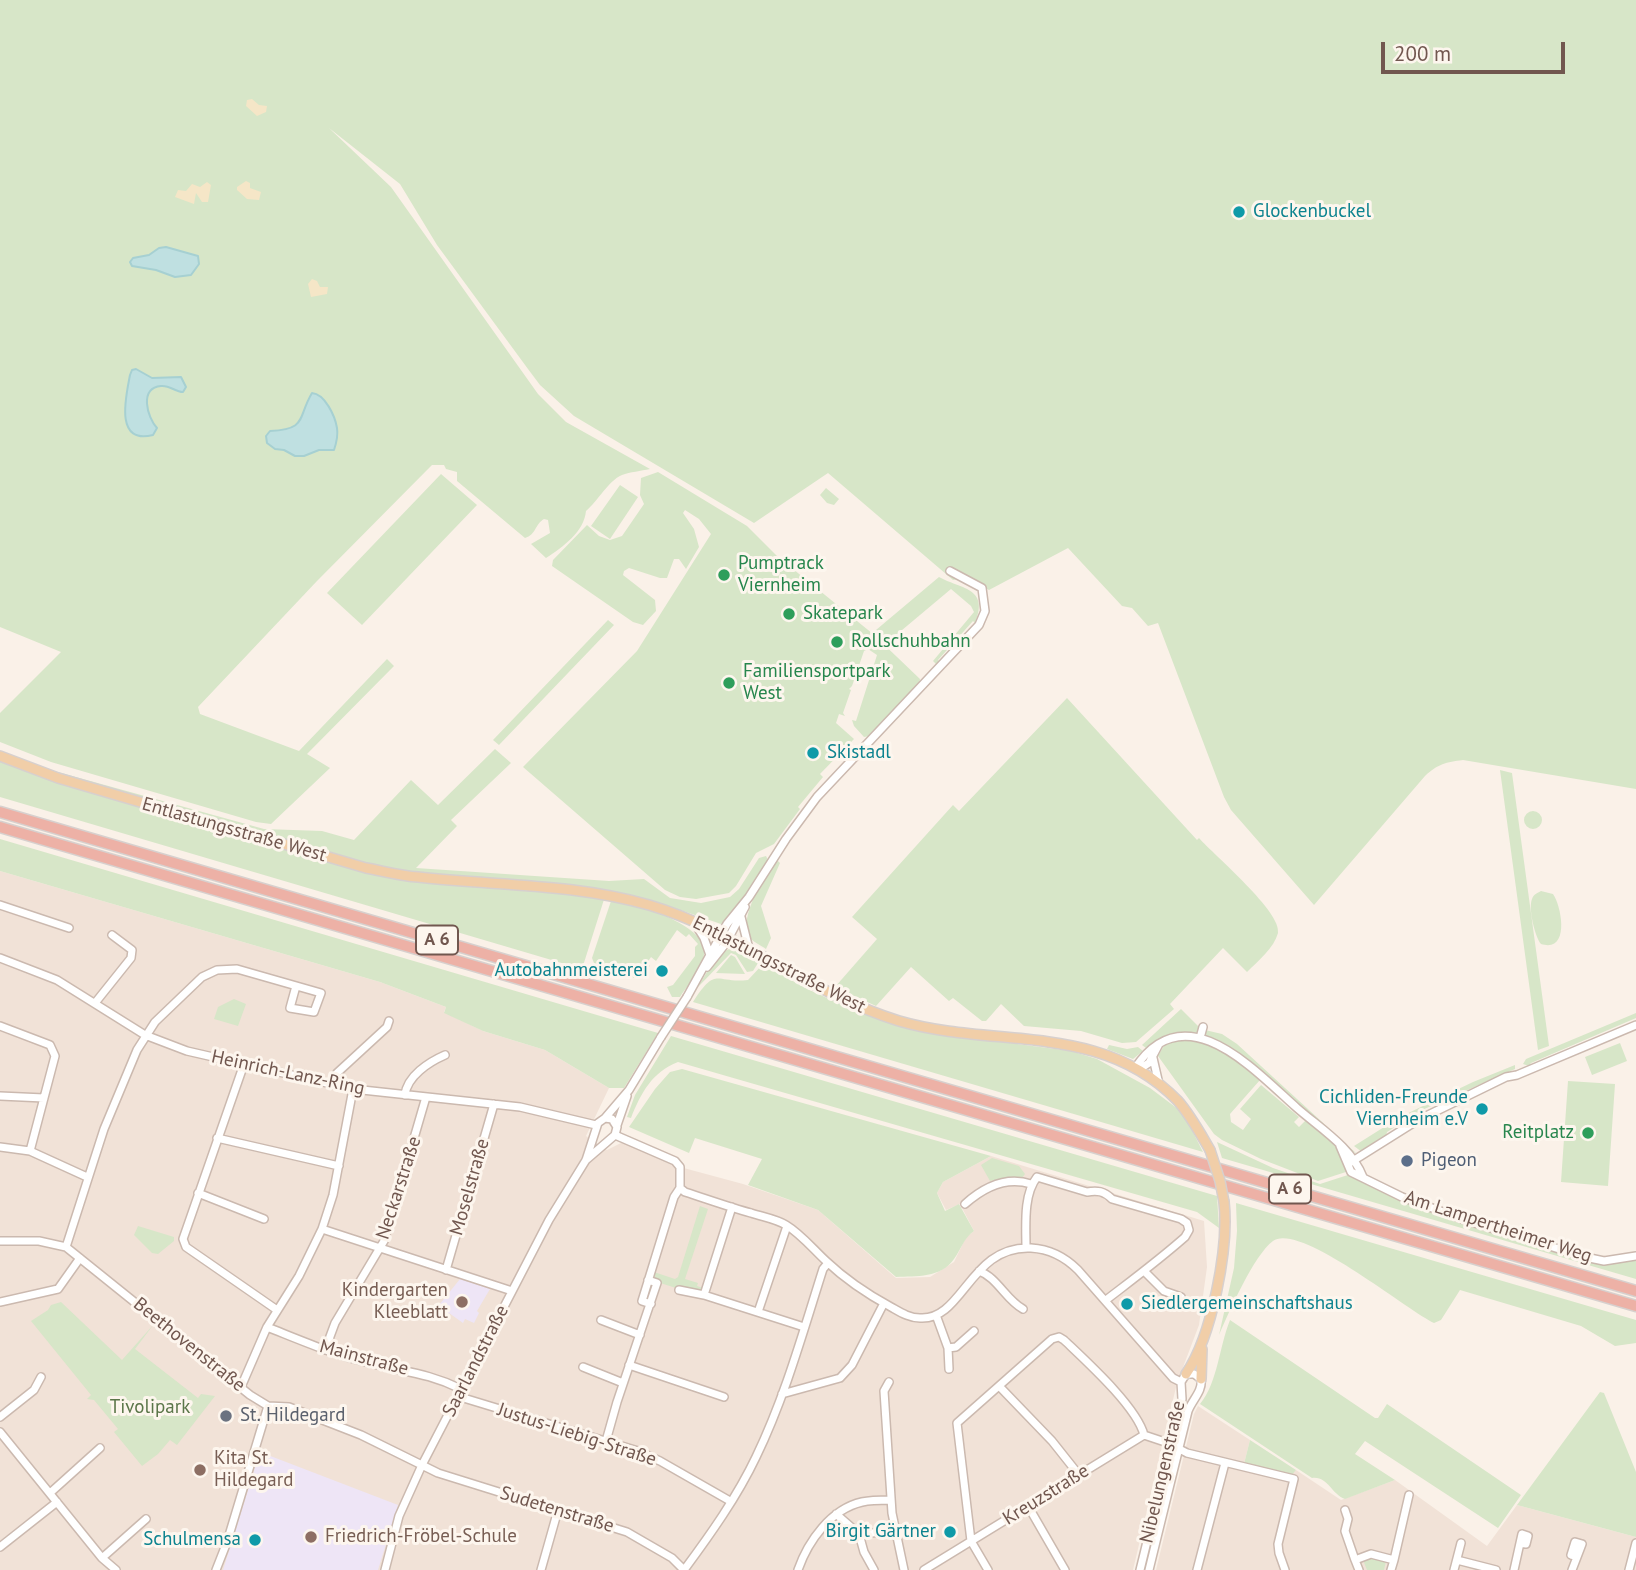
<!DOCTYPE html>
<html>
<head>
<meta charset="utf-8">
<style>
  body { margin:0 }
  #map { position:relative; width:1636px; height:1570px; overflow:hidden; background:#faf1e8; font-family:"PT Sans",sans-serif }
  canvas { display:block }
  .scale { position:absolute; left:1381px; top:42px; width:184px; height:32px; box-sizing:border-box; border:4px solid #71574f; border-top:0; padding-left:9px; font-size:21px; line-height:24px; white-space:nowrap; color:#71574f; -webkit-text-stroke:5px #fdf6ee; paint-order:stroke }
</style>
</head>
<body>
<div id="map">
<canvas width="1636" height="1570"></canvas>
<div class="scale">200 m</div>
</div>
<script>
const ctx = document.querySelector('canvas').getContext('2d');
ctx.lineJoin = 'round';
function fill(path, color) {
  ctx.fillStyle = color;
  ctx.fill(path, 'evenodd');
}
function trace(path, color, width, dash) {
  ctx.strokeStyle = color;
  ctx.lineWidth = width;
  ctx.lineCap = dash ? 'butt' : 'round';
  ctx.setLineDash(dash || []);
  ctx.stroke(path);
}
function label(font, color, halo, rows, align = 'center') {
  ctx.font = font + ' "PT Sans",sans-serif';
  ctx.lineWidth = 6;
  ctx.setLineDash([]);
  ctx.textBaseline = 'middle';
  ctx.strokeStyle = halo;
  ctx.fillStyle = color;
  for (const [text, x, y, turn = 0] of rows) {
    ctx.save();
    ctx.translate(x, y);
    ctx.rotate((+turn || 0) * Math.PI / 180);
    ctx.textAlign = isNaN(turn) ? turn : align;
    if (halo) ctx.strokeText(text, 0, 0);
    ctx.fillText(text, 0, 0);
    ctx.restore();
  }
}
fill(new Path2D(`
  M0,871L380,982L446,1007L444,1012L483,1031L545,1050L609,1088L586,1136L607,1150L623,1142L680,1167L743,1184L818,1210L896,1278L930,1277L954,1262L966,1237L974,1231L960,1204L946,1210L937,1193L943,1182L991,1156L1204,1221L1207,1267L1199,1325L1177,1383L1133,1570H0Z
  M1198,1406L1250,1440L1244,1464L1290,1475L1296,1470L1341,1500L1395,1480L1487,1546L1517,1505L1636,1537V1570H1156L1194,1414Z`), '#f1e2d7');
fill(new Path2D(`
  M460,1279L490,1289L477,1311L479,1313L474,1323L465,1319L463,1323L449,1313L446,1316L435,1310Z
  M260,1452L398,1505L378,1570H223Z`), '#eee5f6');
fill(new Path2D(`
  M0,0H1636V789L1463,760C1446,762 1438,764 1425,776L1314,905L1231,810L1224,797L1158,623L1148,626L1132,608L1122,606L1068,548L989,590L968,577L953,580L828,473L754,523L574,416L540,385L528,369L437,245L400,184L329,128L391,187L538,394L566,422L650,469C641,471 630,472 622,475C608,481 598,501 586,511C584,532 563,547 546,558L531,544L550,533L548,520L544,519C535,524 536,535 525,538L457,481V472L446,469L444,465H432L317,581L198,707L200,714L299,751L387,659L394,666L307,754L330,768L271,824L256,822L51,762L0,742V713L61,652L0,627Z
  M658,472L747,526L777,556L873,634L920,679L919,685L870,736L864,737L854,726L852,720L856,721L877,655L868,649L864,651L852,686L849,689L851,690L843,713L845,716L839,714L836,723L854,739L820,774L823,777L798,807L800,809L774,844L756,853L736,886L729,893L696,899L680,897L665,890L523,767L637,651L711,534L699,519L685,510L683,513L694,529L699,547L686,569L679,559H674L667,578H660L629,568L624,571L623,575L655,600L656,611L643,625L633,622L552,566L553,560L587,525L599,536L610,540L622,536L644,504L640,495L641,478Z
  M441,474L477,505L362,625L327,593Z
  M620,485L638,497L610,539L591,526Z
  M826,488L839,499L834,505L827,503L820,495Z
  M939,577C960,589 990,587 975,623L973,621L938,660L940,662L937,665L933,661L974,612L971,606L951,589L889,641L876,630Z
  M608,620L614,625L499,745L493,740Z
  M1067,698L1197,840L1199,838C1214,855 1283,913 1278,933C1274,948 1258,961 1247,972L1223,948L1170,1004L1174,1009L1136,1042L1122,1043L1081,1031L1024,1026L1001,1004L986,1021H982L953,998L949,1001L911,967L876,1006L835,987L877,939L852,917L953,805L959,811Z
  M495,749L511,763L451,820L457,826L416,868L609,881L644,879L670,898L701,903L730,897L739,889L759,858L766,856L768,860C757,879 740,914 721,924L657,902L607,890L582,969L0,797V756L264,829L322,831L354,840L411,780L438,805Z
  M1500,770L1512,773L1549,1046L1538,1050Z
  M1524 820a9 9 0 1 1 18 0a9 9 0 1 1-18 0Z
  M0,839L658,1033L624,1088H609L545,1050L483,1031L444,1013L446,1007L380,982L0,871Z
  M777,860L780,863L761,906L771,938L766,949C761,945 752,942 749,936C738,919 765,873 777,860Z
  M1541,891L1553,894C1562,907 1570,953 1541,944C1535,937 1528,908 1532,899C1534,894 1536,894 1541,891Z
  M611,901C632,901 702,924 704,949C706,966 689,983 680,997H672L667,987L673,985L695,956V947L698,944L689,934L686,937L677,930L656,961L651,957L647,963L650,966L640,977L634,978C618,969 611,976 596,968L592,958Z
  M732,948L742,952L758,963L753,971L747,972L736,955L731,953L698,987C706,974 716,953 732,948Z
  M731,955L735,957L745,974L716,973Z
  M763,964L805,988L849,1008L917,1031L1071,1051L1097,1059L1150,1088L1178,1109L1191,1128L1203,1152L693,1002C717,965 715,984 748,980Z
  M234,999L246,1004L238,1026L214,1019L218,1007Z
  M1181,1009L1199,1027V1032L1196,1034C1176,1032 1163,1036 1146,1048L1142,1045Z
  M1636,1013V1018L1531,1063L1529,1066L1523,1064L1526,1059Z
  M1205,1030L1222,1034L1237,1044L1357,1154L1349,1149L1235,1050L1206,1036Z
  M671,1036L1217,1196L1219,1228L1197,1212L678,1062C652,1072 641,1093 631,1118L627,1117L635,1095Z
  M1177,1040C1215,1041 1232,1056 1260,1080L1230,1114L1231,1122L1243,1130L1251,1119L1240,1109L1261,1085L1299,1117L1294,1122L1299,1127L1306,1120L1341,1151L1349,1171L1318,1181L1261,1159L1222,1140L1214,1134L1158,1056L1165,1044Z
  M1620,1043L1627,1061L1592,1075L1585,1057Z
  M1109,1045L1127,1049L1138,1047L1143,1051L1133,1059L1107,1049Z
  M1515,1065V1069L1422,1110L1387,1132L1386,1137L1362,1152L1354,1146L1400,1117L1473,1082Z
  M682,1069L991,1156L943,1182L937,1193L945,1211L959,1204L974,1231C963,1239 962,1248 954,1259C941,1278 916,1276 896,1277L818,1210L748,1185L762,1159L695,1138L689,1153L629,1127L655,1089L670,1072Z
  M1568,1081L1615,1084L1608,1186L1561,1182Z
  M1217,1142L1273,1168L1320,1184L1351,1174L1363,1181L1585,1259L1636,1258V1279L1222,1158Z
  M992,1158L1019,1166L1025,1174L1022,1178H1004L990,1181L981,1165Z
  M1236,1203L1636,1320V1343L1615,1346L1581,1326L1460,1290L1441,1320L1434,1323C1406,1310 1300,1222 1273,1241C1254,1255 1229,1312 1219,1335L1234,1268L1237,1231Z
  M700,1206L708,1209L685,1279L698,1283L697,1286L703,1288L698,1291L681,1286L679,1289L654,1281L652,1279L654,1272L675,1279L678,1277Z
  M138,1226L174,1237V1241L158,1254L152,1253L134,1235Z
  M61,1302L122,1360L154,1324L135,1349L198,1398L201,1394L215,1396L177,1445L170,1440L158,1454L142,1466L114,1432L118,1429L94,1400L87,1399L91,1395L31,1321L48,1310L51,1305Z
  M1230,1320L1375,1418H1378L1387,1404L1521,1495L1498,1528L1365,1441L1355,1454L1395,1480L1345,1499C1331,1494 1328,1476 1312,1478L1200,1404C1218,1382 1219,1347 1230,1320Z
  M1600,1392L1604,1393L1636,1472V1537L1517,1505Z
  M1250,1440L1296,1470L1291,1476L1244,1464Z
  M1371,1557L1386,1561L1384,1570H1367L1363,1560Z`), '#d7e6c8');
fill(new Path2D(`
  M252,99L259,105L267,106L266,112L257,116L246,106L247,100Z
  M246,181L250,183V188L261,192L259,200L247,199L237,190V187Z
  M207,182L211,185L208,202H202L196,193L194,204L175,197L178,190L186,191L192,184L200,187Z
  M312,279L317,281L320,287H328L327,294L311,297L308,284Z`), '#f5e6c7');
const water = new Path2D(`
  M166,247L198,256L199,264L191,275L175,277L156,270L132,266L130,262L133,258L149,255L159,248Z
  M136,369L152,378L181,377L186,387L183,392C175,392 170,385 161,386C139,388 147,417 157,428L153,435C114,445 126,396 130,375L132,370Z
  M312,393C325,394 335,416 337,428C338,434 336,444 334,450H319L304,456H295L284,450L275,449L267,443L266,436L270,431C308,429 297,418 312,393Z`);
fill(water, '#bfe0e1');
trace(water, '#a6d0d2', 2);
const minor = new Path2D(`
  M0,905L69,928
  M741,917L749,949
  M694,922L704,938L710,955
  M0,958L57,980L145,1035L187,1051L353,1089L520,1107L596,1125
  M707,967L726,943L745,907
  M687,997L727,924L749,897L786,839L817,797L979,625L985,611L982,588L950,571
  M95,1003L131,958L132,950L112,935
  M0,1026L50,1045L55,1056L30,1151
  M1200,1038L1203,1027
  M1153,1058L1159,1084
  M244,1064L183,1239L186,1247L277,1310
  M1135,1068C1185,993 1253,1069 1297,1108C1321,1129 1351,1147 1363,1177
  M1138,1070L1149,1063L1159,1044
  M330,1085L337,1073L387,1027L389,1021
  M405,1095C407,1076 429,1062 445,1055
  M0,1096L44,1098
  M605,1118L629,1090L661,1037
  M617,1125L627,1096
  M615,1135L675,1161L680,1167V1188
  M217,1138L339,1166
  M1340,1146L1351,1172L1402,1197L1465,1220L1585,1257L1604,1261L1636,1256
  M0,1147L30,1151L87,1177
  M1348,1164L1418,1120L1506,1077L1517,1075L1636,1025
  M680,1188L685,1192C707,1199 729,1207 751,1213C763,1217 776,1219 786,1225C801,1234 813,1249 826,1261C845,1279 867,1294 891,1307C900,1312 909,1318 920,1318C963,1321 970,1245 1031,1248C1049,1249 1065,1257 1078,1270L1173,1378L1181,1382
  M198,1193L264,1219
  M965,1204C984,1187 1006,1176 1031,1184
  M322,1229L512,1291
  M0,1241H39L66,1247L250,1395L268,1406L289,1407L361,1435L438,1473L627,1532L672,1558L684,1570
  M66,1247L104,1129L137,1050L155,1022L202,977L217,970L237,969L321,993L314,1012L290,1008L296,986
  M1026,1248C1026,1226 1023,1195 1037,1177L1087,1192C1097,1190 1104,1191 1112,1199L1181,1219L1187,1223L1189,1230L1185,1237C1159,1260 1132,1280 1106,1300
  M446,1270L494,1104
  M979,1271C997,1277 1006,1300 1023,1309
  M1145,1272L1164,1291L1181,1297
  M679,1290L704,1295L804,1327
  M704,1295L732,1207
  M0,1302L58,1289L80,1258
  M651,1304L642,1301L674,1197L680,1188
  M758,1312L787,1226
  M936,1315L948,1348L949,1369
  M601,1320L640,1335
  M267,1327C300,1340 332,1354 366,1362C402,1372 426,1372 461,1389
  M948,1348L956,1347L974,1331
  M325,1350L335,1323L384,1241L426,1097
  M629,1365L724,1397
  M583,1367L623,1383
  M889,1382L884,1391L892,1513L904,1570
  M999,1386L1052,1441L1079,1475
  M241,1387L267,1327L299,1276L322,1229L333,1195L353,1089
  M782,1394L840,1378L852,1365L884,1303
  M457,1396L638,1451L660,1461L730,1501
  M0,1417L34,1390L41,1377
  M0,1432L102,1558L116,1570
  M606,1441L617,1402L657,1283L648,1280
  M50,1493L100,1448
  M1028,1506L1065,1570
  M1345,1510L1348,1519L1345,1531L1355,1560
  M836,1514L859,1534L864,1552L874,1570
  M859,1534L896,1531
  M0,1547L57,1502
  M102,1558L146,1519
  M1394,1560L1409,1495
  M1457,1560L1496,1570
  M216,1570L227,1542L268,1406
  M385,1570L399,1516L422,1465L549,1220L586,1160L598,1123L605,1118L612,1119L617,1127L615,1135L586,1160
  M541,1570L558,1510
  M684,1570C710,1535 737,1497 756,1457C785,1397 803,1332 823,1269L828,1263
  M798,1570C808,1541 831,1509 862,1502C871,1500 881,1500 890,1500
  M924,1570L1144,1435L1168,1443L1187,1453L1294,1479L1278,1544L1279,1553L1285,1570
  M988,1570L971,1541L957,1423L1052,1339L1059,1337L1064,1340C1086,1361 1137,1407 1144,1435
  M1140,1570L1182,1399L1181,1382L1186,1374H1194L1201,1379C1203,1391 1192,1400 1188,1411L1149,1570
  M1197,1570L1225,1463
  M1359,1570L1355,1560L1371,1554L1394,1560L1391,1570
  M1454,1570L1461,1543
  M1514,1570L1522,1534L1528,1536L1526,1544L1520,1543
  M1572,1570L1582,1544L1575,1542L1571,1555L1575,1556
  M1629,1570L1636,1543`);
const major = new Path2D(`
  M0,756L58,778L366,868C383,871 401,876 418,877C498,886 571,883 649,905C738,931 810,994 899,1021C995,1049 1101,1021 1178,1101C1191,1116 1200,1133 1210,1150
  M1186,1374C1212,1336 1229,1248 1224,1202
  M1201,1379L1202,1349`);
const highway = new Path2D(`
  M0,812L1636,1291
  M0,827L1636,1306`);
trace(minor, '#cbb9af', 10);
trace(major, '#d7d0ce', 12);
trace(highway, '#d7d0ce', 13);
trace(minor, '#fff', 7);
trace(major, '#f1cea8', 9);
trace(highway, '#edb1a6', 10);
const minorBridge = new Path2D(`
  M661,1037L687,997`);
const majorBridge = new Path2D(`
  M1210,1150L1220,1181L1224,1202`);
trace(minorBridge, '#cbb9af', 10, []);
trace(majorBridge, '#d7d0ce', 12, []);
trace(minorBridge, '#fff', 7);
trace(majorBridge, '#f1cea8', 9);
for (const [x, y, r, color] of [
  [1239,212,7,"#0f9aa8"],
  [724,575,7,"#2e9e5b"],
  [789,614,7,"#2e9e5b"],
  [837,642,7,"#2e9e5b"],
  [729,683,7,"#2e9e5b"],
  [813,753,7,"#0f9aa8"],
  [662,971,7,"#0f9aa8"],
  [1482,1109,7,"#0f9aa8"],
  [1588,1133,7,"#2e9e5b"],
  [1407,1161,7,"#5c6f8a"],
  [462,1302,7,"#8d6e63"],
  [1127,1304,7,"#0f9aa8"],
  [226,1416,7,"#6b7280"],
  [200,1470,7,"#8d6e63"],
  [950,1532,7,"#0f9aa8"],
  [311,1537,7,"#8d6e63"],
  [255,1540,7,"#0f9aa8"]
]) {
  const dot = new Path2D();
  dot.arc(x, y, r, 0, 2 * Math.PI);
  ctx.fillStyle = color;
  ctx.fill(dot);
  trace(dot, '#fdf6ee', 2.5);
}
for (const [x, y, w] of [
  [437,940,42],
  [1290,1189,42]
]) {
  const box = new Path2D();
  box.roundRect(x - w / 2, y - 14.5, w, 29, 5);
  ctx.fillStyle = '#fdf6ee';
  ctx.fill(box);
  trace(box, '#71574f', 2);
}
label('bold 18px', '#71574f', null, [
  ["A 6",437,940],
  ["A 6",1290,1189]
]);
label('19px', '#0d838f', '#fdf6ee', [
  ["Glockenbuckel",1253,212,"left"],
  ["Skistadl",827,753,"left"],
  ["Autobahnmeisterei",648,971],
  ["Cichliden-Freunde",1468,1098],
  ["Viernheim e.V",1468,1120],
  ["Siedlergemeinschaftshaus",1141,1304,"left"],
  ["Birgit Gärtner",936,1532],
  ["Schulmensa",241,1540]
], 'right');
label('19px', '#27864d', '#fdf6ee', [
  ["Pumptrack",738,564],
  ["Viernheim",738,586],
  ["Skatepark",803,614],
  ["Rollschuhbahn",851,642],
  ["Familiensportpark",743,672],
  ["West",743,694],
  ["Reitplatz",1574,1133,"right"]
], 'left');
label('19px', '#71574f', '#fdf6ee', [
  ["Entlastungsstraße West",234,830,16],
  ["Entlastungsstraße West",779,965,27],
  ["Heinrich-Lanz-Ring",288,1073,12],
  ["Moselstraße",470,1187,-74],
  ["Neckarstraße",399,1188,-72],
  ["Am Lampertheimer Weg",1498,1227,18],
  ["Beethovenstraße",189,1345,39],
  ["Mainstraße",364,1358,15],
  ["Saarlandstraße",476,1361,-63],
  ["Justus-Liebig-Straße",577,1435,18],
  ["Nibelungenstraße",1163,1472,-77],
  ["Kreuzstraße",1046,1495,-32],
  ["Sudetenstraße",557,1510,17]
]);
label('19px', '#4e5e75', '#fdf6ee', [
  ["Pigeon",1421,1161]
], 'left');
label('19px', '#785e54', '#fdf6ee', [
  ["Kindergarten",448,1291,"right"],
  ["Kleeblatt",448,1313,"right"],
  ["Kita St.",214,1459],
  ["Hildegard",214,1481],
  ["Friedrich-Fröbel-Schule",325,1537]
], 'left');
label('19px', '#5b7649', '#fdf6ee', [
  ["Tivolipark",150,1408]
]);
label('19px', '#5b616d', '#fdf6ee', [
  ["St. Hildegard",240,1416]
], 'left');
</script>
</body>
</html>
